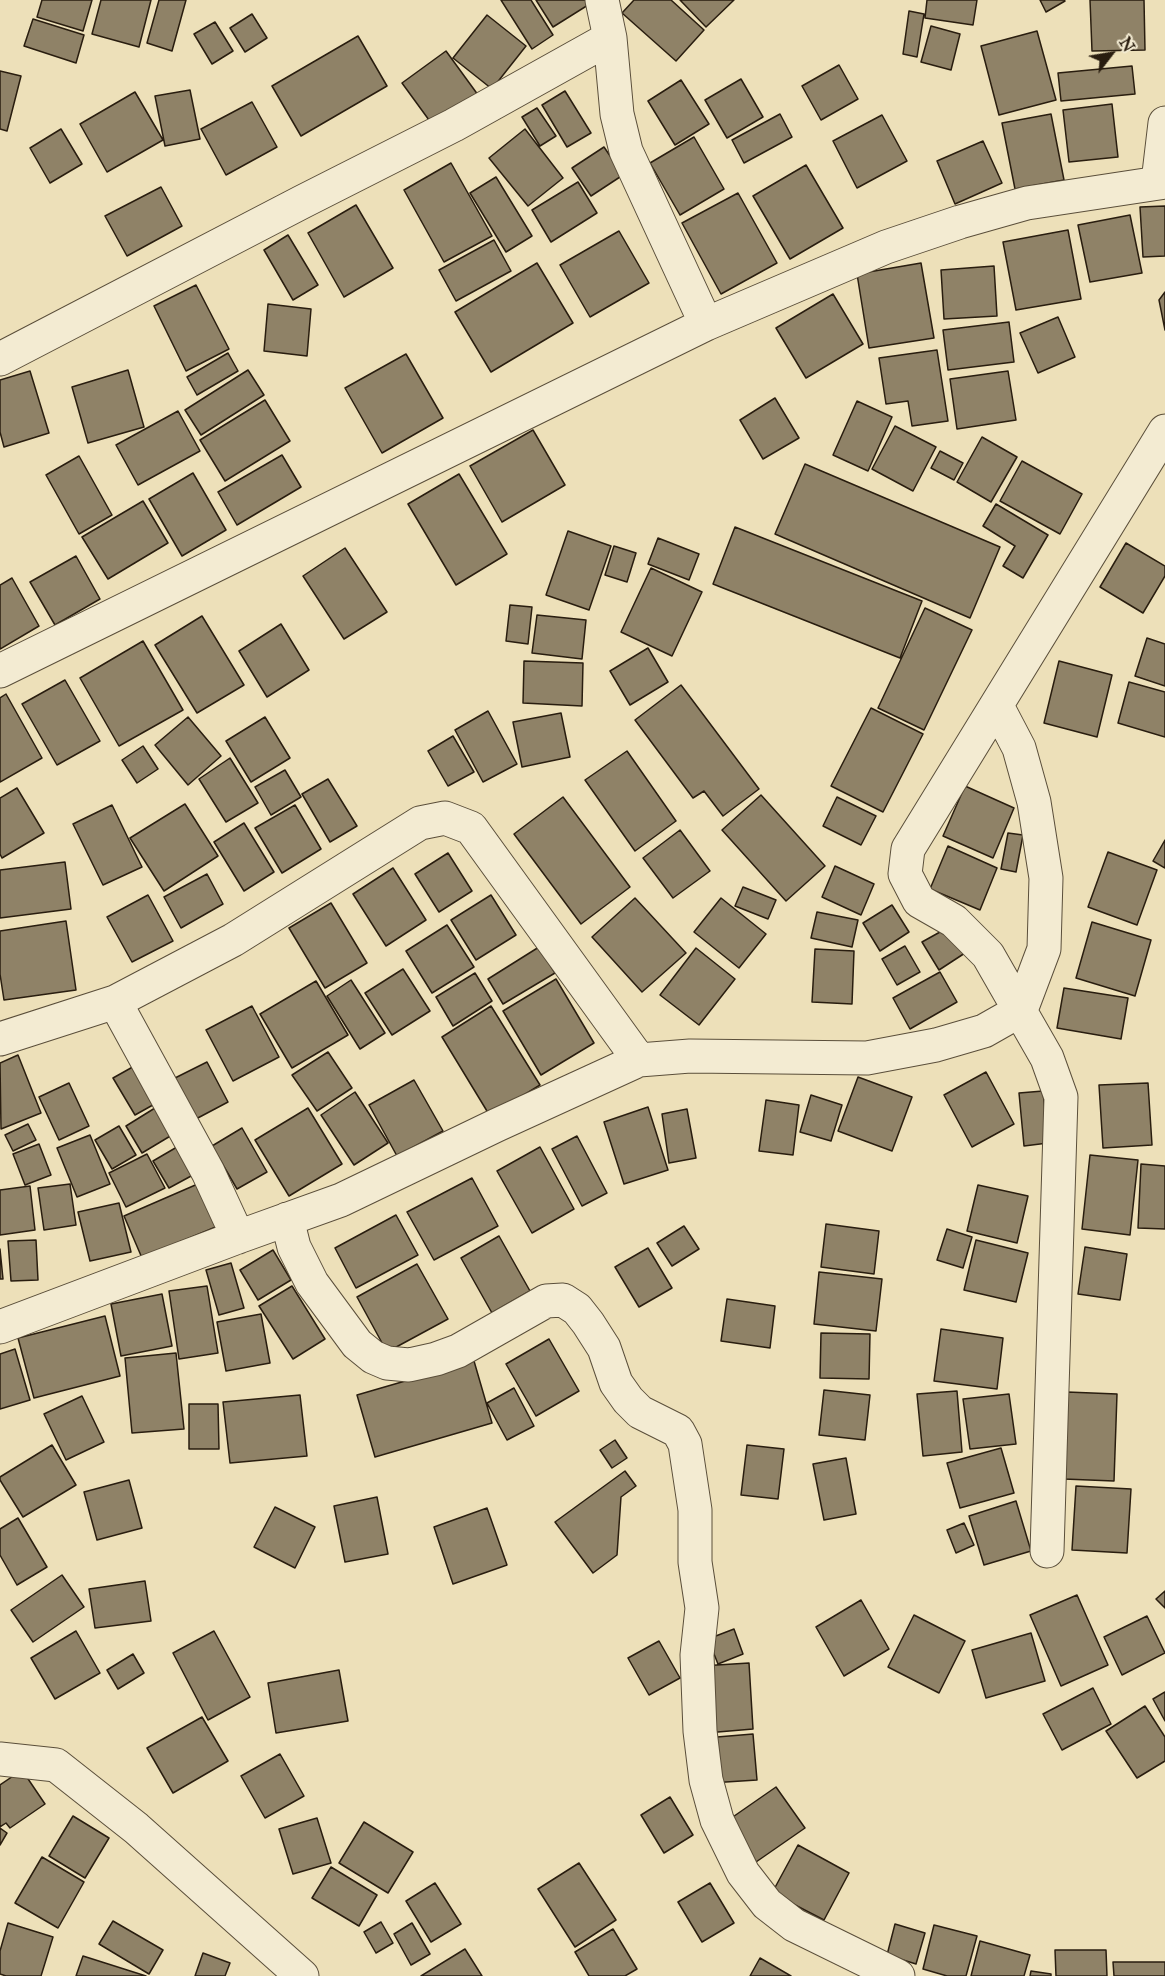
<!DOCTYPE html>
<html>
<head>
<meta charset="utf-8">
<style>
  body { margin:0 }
  #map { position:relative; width:1165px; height:1976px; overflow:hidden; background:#ede0b9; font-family:"IM FELL Great Primer",serif }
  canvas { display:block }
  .north { position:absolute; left:1081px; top:24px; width:60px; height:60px; -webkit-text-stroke:4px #f3ebd2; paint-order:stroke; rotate:59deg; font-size:16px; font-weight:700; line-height:24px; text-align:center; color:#291d0f }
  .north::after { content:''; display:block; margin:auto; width:21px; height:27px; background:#291d0f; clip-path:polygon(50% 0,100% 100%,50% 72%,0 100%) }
</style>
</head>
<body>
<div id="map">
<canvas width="1165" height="1976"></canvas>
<div class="north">N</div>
</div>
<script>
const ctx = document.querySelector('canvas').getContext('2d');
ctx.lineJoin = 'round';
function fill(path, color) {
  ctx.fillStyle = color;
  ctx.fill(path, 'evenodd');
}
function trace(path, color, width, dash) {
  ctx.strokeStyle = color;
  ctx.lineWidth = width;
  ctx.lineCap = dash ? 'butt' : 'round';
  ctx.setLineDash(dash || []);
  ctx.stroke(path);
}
const building = new Path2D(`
  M42,0H92L83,31L37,17Z
  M101,0H151L139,47L92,34Z
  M159,0H186L172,51L147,43Z
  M501,0H531L553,35L532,49Z
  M536,0H596L553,27Z
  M634,0H671L704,30L676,61L622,13Z
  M680,0H734L706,27Z
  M927,0H977L973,25L925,18Z
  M1040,0H1064L1065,1L1046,12Z
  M1090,0H1144L1145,50L1092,51Z
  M909,11L924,14L917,57L903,54Z
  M252,14L267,38L245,52L230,28Z
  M487,15L526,46L492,89L453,58Z
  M33,19L84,35L76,63L24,46Z
  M215,22L233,51L212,64L194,34Z
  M931,26L960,34L951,70L921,62Z
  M1037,31L1056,100L999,115L981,46Z
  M358,36L387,86L301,136L272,86Z
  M446,51L481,99L437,131L402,83Z
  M839,65L858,99L821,120L802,86Z
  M1132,66L1135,94L1061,101L1058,73Z
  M0,71L21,76L7,131L0,129Z
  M741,79L763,117L727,138L705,100Z
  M681,80L709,124L675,145L648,101Z
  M190,90L200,139L165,146L155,96Z
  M565,91L591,133L567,147L542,105Z
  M135,92L163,140L107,172L80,124Z
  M252,102L277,147L226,175L201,129Z
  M1112,104L1118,157L1069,162L1063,110Z
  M537,108L556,136L540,146L522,117Z
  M780,114L792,137L744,163L732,140Z
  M1051,114L1064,180L1015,189L1002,123Z
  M882,115L907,161L857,188L833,141Z
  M61,129L82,164L50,183L30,148Z
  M525,129L563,178L528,206L489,158Z
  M694,137L724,189L680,215L650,163Z
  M983,141L1002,183L955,204L937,161Z
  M604,147L623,175L591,196L572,168Z
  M451,163L492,236L444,262L404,190Z
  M806,165L843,228L790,259L753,196Z
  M496,177L532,236L506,252L470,193Z
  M578,182L597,213L551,242L532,210Z
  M161,187L182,226L127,256L105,216Z
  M738,193L777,263L721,294L682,223Z
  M356,205L393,268L344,297L308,233Z
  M1165,206V256L1143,257L1140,207Z
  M1130,215L1142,273L1090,282L1078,225Z
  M1068,230L1081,299L1016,310L1003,242Z
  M619,231L649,283L590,317L560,265Z
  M288,235L318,285L293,300L264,250Z
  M494,240L511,271L456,301L439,270Z
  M537,263L573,323L491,372L455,312Z
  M921,263L934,338L869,348L857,274Z
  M994,266L997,316L944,319L941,270Z
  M196,285L229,349L186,371L154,306Z
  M1165,292V330L1159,300Z
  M833,294L863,344L806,378L776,328Z
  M268,304L311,309L307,356L264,351Z
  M1058,317L1075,357L1038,373L1020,333Z
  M1009,322L1014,362L948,370L943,330Z
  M937,350L948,421L912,426L908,401L886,404L879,358Z
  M228,353L238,371L197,395L187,377Z
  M406,354L443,418L382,453L345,388Z
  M128,370L144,427L88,443L72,387Z
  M248,370L264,395L201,435L185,410Z
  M30,371L49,433L4,447L0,432V380Z
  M1008,371L1016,420L957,429L950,379Z
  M775,398L799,438L763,459L740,420Z
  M265,400L290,441L225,481L200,440Z
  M857,401L892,417L868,471L833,455Z
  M178,411L200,451L138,485L116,445Z
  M895,426L936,447L913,491L872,469Z
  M533,430L565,485L502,522L470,466Z
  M982,437L1017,457L991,502L957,482Z
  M940,451L963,463L954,480L931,468Z
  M282,455L301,487L237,525L218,492Z
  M79,456L112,515L79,534L46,475Z
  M1022,461L1082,494L1060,534L1000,501Z
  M805,464L1000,547L970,618L775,534Z
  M193,473L226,530L182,556L149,499Z
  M459,474L507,554L456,585L408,504Z
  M143,501L168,543L108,579L82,537Z
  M996,504L1048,535L1023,578L1003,566L1015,546L983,526Z
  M735,527L922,601L900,658L713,584Z
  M568,531L611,546L589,610L546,595Z
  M658,538L699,554L689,580L648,564Z
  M1126,543L1165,566V576L1143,613L1100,587Z
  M614,546L636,553L627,582L605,575Z
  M345,548L387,612L344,639L303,576Z
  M76,556L100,599L55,625L30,582Z
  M651,568L702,592L672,656L621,632Z
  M12,578L39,626L0,649V585Z
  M510,605L532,607L528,644L506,641Z
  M925,608L972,630L924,730L878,708Z
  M537,615L586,620L582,659L532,653Z
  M202,616L244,685L197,713L155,645Z
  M281,624L309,670L267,697L239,651Z
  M1147,638L1165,644V686L1135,676Z
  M143,641L183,710L119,746L80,678Z
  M648,648L668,682L630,705L610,671Z
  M524,661L583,663L582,706L523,703Z
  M1059,661L1112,675L1097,737L1044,723Z
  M65,680L100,741L57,765L22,704Z
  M1129,682L1165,692V737L1118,723Z
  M681,685L759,789L723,816L704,791L693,798L635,720Z
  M6,694L42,758L0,782V698Z
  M871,708L923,734L883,812L831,786Z
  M488,711L517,764L483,782L455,730Z
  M561,713L570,757L522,767L513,722Z
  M188,717L221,756L188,785L155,745Z
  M265,717L290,758L251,782L226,741Z
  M453,736L474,772L448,786L428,751Z
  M143,746L158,769L137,783L122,760Z
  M627,751L676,821L635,851L585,780Z
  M230,758L258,803L226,822L199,779Z
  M285,770L301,797L271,815L255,787Z
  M328,779L357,826L330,842L302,794Z
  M965,786L1014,808L993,858L943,836Z
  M17,788L44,833L2,858L0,854V798Z
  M761,795L825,866L786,901L722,830Z
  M563,797L630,887L581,924L514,834Z
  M837,797L876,816L861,845L823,826Z
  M185,804L218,856L164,891L130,838Z
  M112,805L142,867L103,885L73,824Z
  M295,805L321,849L282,873L255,828Z
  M244,823L274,872L244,891L214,842Z
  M680,830L710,871L673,898L643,858Z
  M1008,833L1023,835L1016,872L1001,869Z
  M1165,840V868L1153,861Z
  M948,846L997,868L980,910L930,889Z
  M1108,852L1157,870L1137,925L1088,907Z
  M448,853L472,891L439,912L415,874Z
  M65,862L71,909L0,918V870Z
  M835,866L874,884L861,915L822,897Z
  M393,868L426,920L386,946L353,894Z
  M207,874L223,904L181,928L164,897Z
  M743,887L776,900L768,919L735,906Z
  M148,895L173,941L132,962L107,917Z
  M491,895L516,935L476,960L451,920Z
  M635,898L686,953L642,992L592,937Z
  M721,898L766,934L739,968L694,932Z
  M331,903L367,963L325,988L289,928Z
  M892,905L909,932L880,951L863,923Z
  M817,912L858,920L852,947L811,938Z
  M66,921L76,990L4,1000L0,974V931Z
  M1092,922L1151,940L1135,996L1076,978Z
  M447,925L474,967L432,993L406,951Z
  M949,927L965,953L939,970L922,942Z
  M905,946L920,972L897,985L882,959Z
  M539,947L555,973L503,1004L488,979Z
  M696,948L735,979L699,1025L660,995Z
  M815,949L854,951L852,1004L812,1002Z
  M403,969L430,1011L392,1035L365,993Z
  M940,972L957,1002L910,1029L893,998Z
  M475,973L492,1001L453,1026L436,997Z
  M556,979L594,1043L541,1075L503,1011Z
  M351,980L385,1033L360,1049L327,996Z
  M316,981L348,1035L292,1068L260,1014Z
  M1064,988L1128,998L1121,1039L1057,1028Z
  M252,1006L279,1057L233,1081L206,1030Z
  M491,1006L540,1085L490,1116L442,1037Z
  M328,1052L352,1088L317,1111L292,1075Z
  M18,1055L41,1113L1,1129L0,1063Z
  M207,1062L228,1102L194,1120L173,1079Z
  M138,1064L160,1101L135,1115L113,1078Z
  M986,1072L1014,1124L972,1147L944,1095Z
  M858,1077L912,1097L892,1151L838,1131Z
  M414,1080L443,1131L397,1156L369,1105Z
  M69,1083L89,1126L59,1140L39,1097Z
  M1148,1083L1152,1145L1103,1148L1099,1085Z
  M1043,1091L1048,1143L1024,1146L1019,1093Z
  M355,1092L388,1143L354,1165L321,1115Z
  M811,1095L842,1105L831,1141L800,1132Z
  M766,1100L799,1105L793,1155L759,1151Z
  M648,1107L668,1170L624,1184L604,1122Z
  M155,1108L172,1135L142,1153L126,1126Z
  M308,1108L342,1164L289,1196L255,1140Z
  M687,1109L696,1158L669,1163L662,1114Z
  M28,1124L36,1140L13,1151L5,1135Z
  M119,1126L136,1155L112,1169L95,1140Z
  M242,1128L267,1172L237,1189L212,1146Z
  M90,1135L110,1184L77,1197L57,1148Z
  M577,1136L607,1193L582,1206L552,1149Z
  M39,1144L51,1175L25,1185L13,1154Z
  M177,1147L193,1175L169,1188L153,1161Z
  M540,1147L574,1209L532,1233L497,1171Z
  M147,1154L165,1188L126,1207L109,1173Z
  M1090,1155L1138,1160L1130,1235L1082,1229Z
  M1141,1164L1165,1166V1229L1138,1228Z
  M472,1178L498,1226L434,1260L407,1212Z
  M200,1183L218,1226L142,1258L124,1216Z
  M70,1184L76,1225L44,1230L38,1188Z
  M978,1185L1028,1196L1017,1243L967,1231Z
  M30,1186L35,1230L0,1235V1190Z
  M119,1203L131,1252L90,1261L78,1212Z
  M396,1215L418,1255L356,1288L335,1248Z
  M826,1224L879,1231L874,1274L821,1267Z
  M684,1226L699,1249L672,1266L657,1243Z
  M947,1229L972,1237L963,1268L937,1260Z
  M499,1236L530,1291L492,1313L461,1258Z
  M36,1240L38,1280L11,1281L8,1241Z
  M976,1240L1028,1253L1016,1302L964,1290Z
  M1085,1247L1127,1254L1120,1300L1078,1294Z
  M648,1248L672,1288L639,1307L615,1267Z
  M0,1249L3,1279H0Z
  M273,1250L291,1280L258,1300L240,1270Z
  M231,1263L244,1308L219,1315L206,1270Z
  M417,1264L448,1319L387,1352L357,1297Z
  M819,1272L882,1279L876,1331L814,1324Z
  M207,1286L218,1353L179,1359L169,1291Z
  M292,1286L325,1339L293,1359L259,1306Z
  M162,1294L172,1346L121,1356L111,1304Z
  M727,1299L775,1306L770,1348L721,1341Z
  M261,1314L270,1363L226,1371L217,1322Z
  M105,1316L120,1376L34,1398L18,1338Z
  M941,1329L1003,1338L997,1389L934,1381Z
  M821,1333L870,1334L869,1379L820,1378Z
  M549,1339L579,1391L536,1416L506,1364Z
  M15,1349L30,1400L0,1409V1354Z
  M176,1353L184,1429L132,1433L125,1358Z
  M474,1361L492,1423L375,1457L357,1395Z
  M514,1388L534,1426L507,1440L487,1403Z
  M824,1390L870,1395L865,1440L819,1435Z
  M957,1391L962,1452L923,1456L917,1394Z
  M1067,1392L1117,1394L1114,1481L1064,1479Z
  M1009,1394L1016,1444L970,1449L963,1399Z
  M300,1395L307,1456L230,1463L223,1402Z
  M82,1396L104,1442L66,1460L44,1414Z
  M189,1404H218L219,1449H189Z
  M615,1440L627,1458L612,1468L600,1450Z
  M52,1445L76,1485L23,1517L0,1480V1477Z
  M747,1445L784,1449L778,1499L741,1495Z
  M1001,1448L1014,1493L960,1508L947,1463Z
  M846,1458L856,1514L824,1520L813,1464Z
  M625,1471L636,1486L621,1497L617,1555L593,1573L555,1522Z
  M129,1480L142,1528L97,1540L84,1492Z
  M1076,1486L1131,1489L1127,1553L1072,1550Z
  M377,1497L388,1554L345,1562L334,1506Z
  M1016,1501L1031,1551L984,1565L969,1516Z
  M275,1507L315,1527L295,1568L254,1547Z
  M487,1508L507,1565L453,1584L434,1527Z
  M18,1518L47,1567L17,1585L0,1555V1529Z
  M964,1523L974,1545L956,1553L947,1530Z
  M62,1575L84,1607L33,1642L11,1610Z
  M145,1581L151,1621L95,1628L89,1589Z
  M1165,1591V1608L1156,1599Z
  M1077,1595L1108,1665L1061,1686L1030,1615Z
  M861,1600L889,1649L844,1676L816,1627Z
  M914,1615L965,1641L939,1693L888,1667Z
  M1147,1616L1165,1653L1122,1675L1104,1637Z
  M734,1629L743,1654L718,1664L708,1639Z
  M76,1631L100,1673L55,1699L31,1658Z
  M214,1631L250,1697L208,1720L173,1653Z
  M1031,1633L1045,1681L986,1698L972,1650Z
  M659,1641L680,1678L649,1695L628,1658Z
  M133,1654L144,1673L118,1689L107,1670Z
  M749,1663L753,1729L706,1733L701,1666Z
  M339,1670L348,1721L276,1733L268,1683Z
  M1093,1688L1111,1724L1062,1750L1043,1714Z
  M1165,1692V1721L1153,1699Z
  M1145,1706L1165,1737V1761L1137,1778L1106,1731Z
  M202,1717L228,1761L173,1793L147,1748Z
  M753,1734L757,1780L710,1783L705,1738Z
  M280,1754L304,1796L265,1818L241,1776Z
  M22,1770L45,1804L10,1828L6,1823L0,1827V1785Z
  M776,1787L805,1828L756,1862L727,1821Z
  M670,1797L693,1835L664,1853L641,1815Z
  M73,1816L109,1838L85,1878L49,1856Z
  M317,1818L331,1863L293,1874L279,1829Z
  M364,1822L413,1852L388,1893L339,1863Z
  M0,1828L7,1833L0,1845Z
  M798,1845L849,1873L824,1920L772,1893Z
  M42,1857L84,1882L58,1928L15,1903Z
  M579,1863L616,1920L575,1947L538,1889Z
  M331,1867L377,1895L359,1926L312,1898Z
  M435,1883L461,1924L431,1942L406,1901Z
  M710,1883L734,1923L702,1942L678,1902Z
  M113,1921L163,1950L149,1974L99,1944Z
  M381,1922L393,1943L376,1953L364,1932Z
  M8,1923L53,1937L41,1976H6L0,1974V1951Z
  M412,1923L430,1954L411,1965L394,1934Z
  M895,1924L925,1933L916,1964L887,1955Z
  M934,1925L977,1936L966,1976H947L923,1969Z
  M613,1929L637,1969L625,1976H589L575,1952Z
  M980,1941L1030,1955L1024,1976H971Z
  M465,1949L482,1976H421Z
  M1055,1950H1106L1107,1976H1056Z
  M203,1953L230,1963L225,1976H195Z
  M83,1956L146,1976H76Z
  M760,1958L791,1976H750Z
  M1113,1962H1165V1976H1114Z
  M1031,1971L1051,1974V1976H1030Z`);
fill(building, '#8f8267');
trace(building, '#291d0f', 1.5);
const minor = new Path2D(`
  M602,0L610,38L617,114L626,151L706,324
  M1158,182L1165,123
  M0,359L302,202L454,125L610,38
  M0,671L706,324L886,247L960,222L1027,203L1165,182
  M115,1002L208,1172L238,1237
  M0,1039L115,1002L233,940L420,823L445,818L471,828L639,1060
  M287,1219L294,1247L312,1283L357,1344L373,1357L387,1363L409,1365L436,1359L458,1351L546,1301L563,1300L577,1309L588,1323L604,1348L616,1383L628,1400L640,1412L678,1431L685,1444L695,1510V1562L702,1608L697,1655L700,1731L706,1780L717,1820L743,1873L767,1904L794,1925L898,1976
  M0,1327L238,1237L341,1200L497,1125L639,1060L690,1056L867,1058L936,1045L984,1031L1021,1010L1044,949L1046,878L1034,802L1019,748L997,706
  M1047,1551L1061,1097L1047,1058L988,955L954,921L919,901L905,874L908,849L1165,431
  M0,1759L56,1765L136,1828L302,1976`);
trace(minor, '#5a4e3a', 35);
trace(minor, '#f3ebd2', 33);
</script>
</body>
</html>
